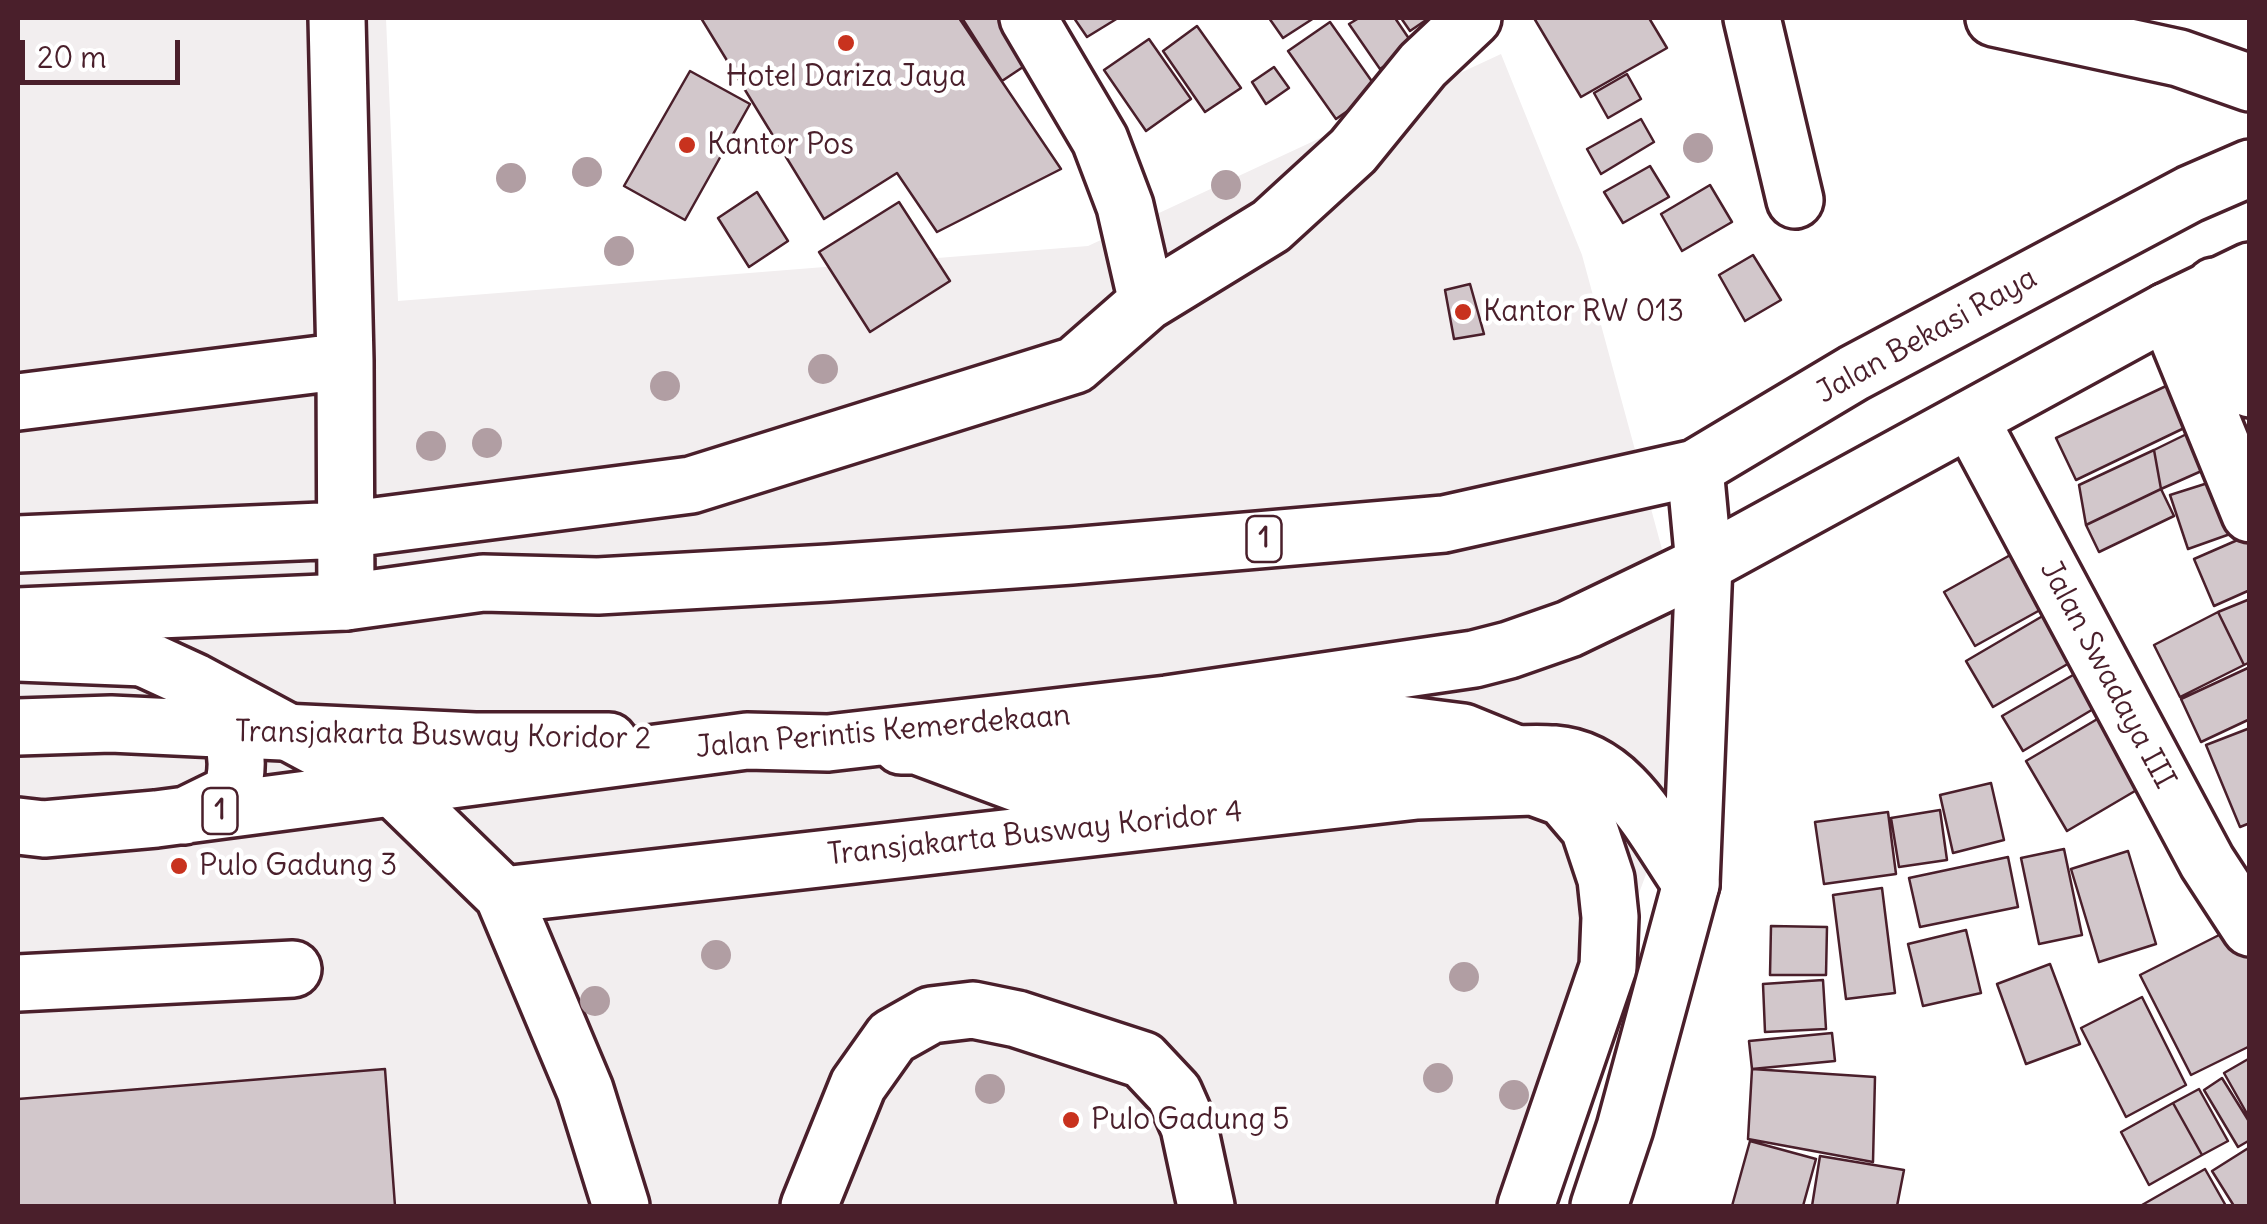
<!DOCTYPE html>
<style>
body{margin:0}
#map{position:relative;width:2267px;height:1224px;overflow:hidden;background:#fff;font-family:Delius,sans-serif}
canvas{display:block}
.frame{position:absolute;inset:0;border:20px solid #4a1f2b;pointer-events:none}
.scale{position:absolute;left:20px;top:40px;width:160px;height:45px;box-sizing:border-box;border:5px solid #4a1f2b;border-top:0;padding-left:12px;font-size:30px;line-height:35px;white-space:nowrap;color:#4a1f2b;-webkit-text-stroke:8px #fff;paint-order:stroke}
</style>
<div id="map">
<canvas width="2267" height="1224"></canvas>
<div class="frame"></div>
<div class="scale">20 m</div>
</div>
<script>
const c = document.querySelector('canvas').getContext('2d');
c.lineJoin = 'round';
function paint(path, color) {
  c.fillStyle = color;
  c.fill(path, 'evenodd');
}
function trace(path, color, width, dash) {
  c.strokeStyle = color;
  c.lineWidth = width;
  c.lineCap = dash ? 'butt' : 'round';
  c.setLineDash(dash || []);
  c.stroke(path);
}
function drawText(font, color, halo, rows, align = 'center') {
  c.font = font + ' Delius,sans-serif';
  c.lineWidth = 9;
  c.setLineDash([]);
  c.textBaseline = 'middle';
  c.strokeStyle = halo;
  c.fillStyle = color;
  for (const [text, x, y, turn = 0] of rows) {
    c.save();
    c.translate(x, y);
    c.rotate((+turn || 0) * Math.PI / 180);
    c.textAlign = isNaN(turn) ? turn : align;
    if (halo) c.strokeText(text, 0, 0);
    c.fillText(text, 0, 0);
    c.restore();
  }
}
paint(new Path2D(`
 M18,18H386L398,301L1088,246L1501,54L1582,255L1706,711L1524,1206H18Z`), '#f2eeef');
const building = new Path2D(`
 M701,18H959L1061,169L937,232L897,173L824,219Z
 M962,18H1021L1044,53L1002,81Z
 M1074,18H1118L1087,37Z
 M1269,18H1314L1283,38Z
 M1359,18H1395L1414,46L1380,69L1349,24Z
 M1401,18H1429L1410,31Z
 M1534,18H1649L1667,48L1581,97Z
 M1330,22L1378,90L1336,119L1288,51Z
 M1197,26L1241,88L1205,112L1163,51Z
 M1149,39L1191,99L1146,131L1104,70Z
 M1274,67L1289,88L1266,104L1252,82Z
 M690,71L750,104L685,220L624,186Z
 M1627,74L1641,99L1608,118L1594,93Z
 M1641,119L1654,142L1601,174L1587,149Z
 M1650,166L1669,197L1623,223L1604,192Z
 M1710,185L1732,222L1682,251L1661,214Z
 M757,192L788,241L749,267L718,218Z
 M899,202L950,281L870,332L819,252Z
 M1753,255L1781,300L1745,321L1719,275Z
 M1470,284L1484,334L1454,339L1445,290Z
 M2183,378L2203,419L2076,480L2056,438Z
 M2207,424L2224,461L2161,489L2154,450Z
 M2154,450L2161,489L2086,525L2079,485Z
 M2230,476L2247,528L2188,549L2170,495Z
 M2161,489L2174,516L2099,552L2086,525Z
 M2249,535L2250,590L2214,606L2194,559Z
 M2030,544L2060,599L1975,646L1944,592Z
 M2250,599V662L2244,665L2218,612Z
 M2058,607L2085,654L1993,707L1966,661Z
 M2218,612L2244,665L2180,697L2154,645Z
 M2250,667V719L2201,742L2181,699Z
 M2080,671L2100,705L2023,751L2002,716Z
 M2111,711L2152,781L2067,831L2026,761Z
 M2250,728V823L2240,827L2206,745Z
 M1991,783L2004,840L1953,853L1940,795Z
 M1940,810L1947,860L1899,867L1891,818Z
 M1888,812L1896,874L1824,884L1815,822Z
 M2064,849L2082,935L2039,944L2021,858Z
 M2128,851L2156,944L2099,962L2071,869Z
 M2008,857L2018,907L1920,927L1909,878Z
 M1882,888L1895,993L1846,999L1833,895Z
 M1771,926L1827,927L1826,975H1770Z
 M2233,928L2250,960V1046L2191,1075L2140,975Z
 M1966,930L1981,993L1923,1006L1908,944Z
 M2050,964L2080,1044L2026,1064L1997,984Z
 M1823,980L1826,1029L1765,1032L1763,984Z
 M2142,997L2186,1085L2126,1117L2081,1028Z
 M1832,1033L1835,1061L1752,1069L1749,1041Z
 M2250,1058V1119L2224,1073Z
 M385,1069L395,1206H18V1099Z
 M1752,1069L1875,1077L1873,1162L1748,1139Z
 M2222,1078L2250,1123V1140L2238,1147L2204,1090Z
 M2199,1089L2228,1141L2202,1155L2173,1103Z
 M2173,1103L2202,1155L2149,1185L2121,1132Z
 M1750,1141L1816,1159L1803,1206H1732Z
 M2250,1147V1206H2234L2212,1171Z
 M1820,1156L1904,1170L1897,1206H1812Z
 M2205,1169L2226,1206H2143L2142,1205Z`);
paint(building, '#d2c7cb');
trace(building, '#4a1f2b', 2.5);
const minor = new Path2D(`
 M337,18L345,361L346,602
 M1028,18L1100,140L1125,206L1147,302
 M1752,18L1795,200
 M1994,18L2179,58L2250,83
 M2214,286L2250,389
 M2167,311L2250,514
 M18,402L345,361
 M1970,419L2207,862L2250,928
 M18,544L344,530L691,485L1075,365L1147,302L1271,226L1353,151L1423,65L1473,18
 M18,653L144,658
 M18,727L111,724L475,741H609
 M980,745L1113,744L1392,723L1463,732L1517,754L1536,766L1589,828L1606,879L1610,917L1608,967L1526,1206
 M394,789L503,895L585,1090L621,1206
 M503,895L1417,791L1533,787L1566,799
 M18,983L293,969
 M809,1206L858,1085L892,1037L931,1015L973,1010L1017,1019L1143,1060L1174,1093L1189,1127L1206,1206`);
const major = new Path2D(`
 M1599,1206L1625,1128L1691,884L1704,564L1695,468`);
const highway = new Path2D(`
 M18,616L346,602L483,583L598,586L828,573L1071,556L1444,524L1695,468L1854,373L2190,194L2250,168
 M58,619L195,682L394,789
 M901,746H917L1019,784L1483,755C1506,755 1530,752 1554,754C1623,759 1655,833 1691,884
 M184,816L231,793C247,746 224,721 197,685
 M18,826L44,829L156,819L747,741L828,743L1167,704L1474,659L1509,650L1569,629L1704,564L2167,311L2250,271`);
trace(minor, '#4a1f2b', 62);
trace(major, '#4a1f2b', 62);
trace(highway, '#4a1f2b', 62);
trace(minor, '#fff', 55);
trace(major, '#fff', 55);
trace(highway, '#fff', 55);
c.fillStyle = '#b19ea3';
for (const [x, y] of [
 [1698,148],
 [587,172],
 [511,178],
 [1226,185],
 [619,251],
 [823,369],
 [665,386],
 [487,443],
 [431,446],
 [716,955],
 [1464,977],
 [595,1001],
 [1438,1078],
 [990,1089],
 [1514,1095]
]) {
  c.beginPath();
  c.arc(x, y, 15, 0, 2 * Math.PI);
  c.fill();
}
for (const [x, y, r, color] of [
 [846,43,10,"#c8321e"],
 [687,145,10,"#c8321e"],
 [1463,312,10,"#c8321e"],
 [179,866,10,"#c8321e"],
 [1071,1120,10,"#c8321e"]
]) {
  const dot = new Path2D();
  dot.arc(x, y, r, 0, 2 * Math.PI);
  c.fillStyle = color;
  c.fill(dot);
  trace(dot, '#fff', 4);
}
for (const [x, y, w] of [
 [1264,539,35],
 [220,811,35]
]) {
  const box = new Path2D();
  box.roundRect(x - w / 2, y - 23, w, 46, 8);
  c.fillStyle = '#fff';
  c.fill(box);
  trace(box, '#4a1f2b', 2.5);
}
drawText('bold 28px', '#4a1f2b', null, [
 ["1",1264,539],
 ["1",220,811]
]);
drawText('30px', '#4a1f2b', '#fff', [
 ["Hotel Dariza Jaya",846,77,"center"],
 ["Kantor Pos",707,145],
 ["Kantor RW 013",1483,312],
 ["Pulo Gadung 3",199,866],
 ["Pulo Gadung 5",1091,1120]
], 'left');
drawText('30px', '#4a1f2b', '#fff', [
 ["Jalan Bekasi Raya",1927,336,-29],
 ["Jalan Swadaya III",2107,675,62],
 ["Jalan Perintis Kemerdekaan",883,732,-5],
 ["Transjakarta Busway Koridor 2",443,736,1],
 ["Transjakarta Busway Koridor 4",1035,834,-6]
]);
</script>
